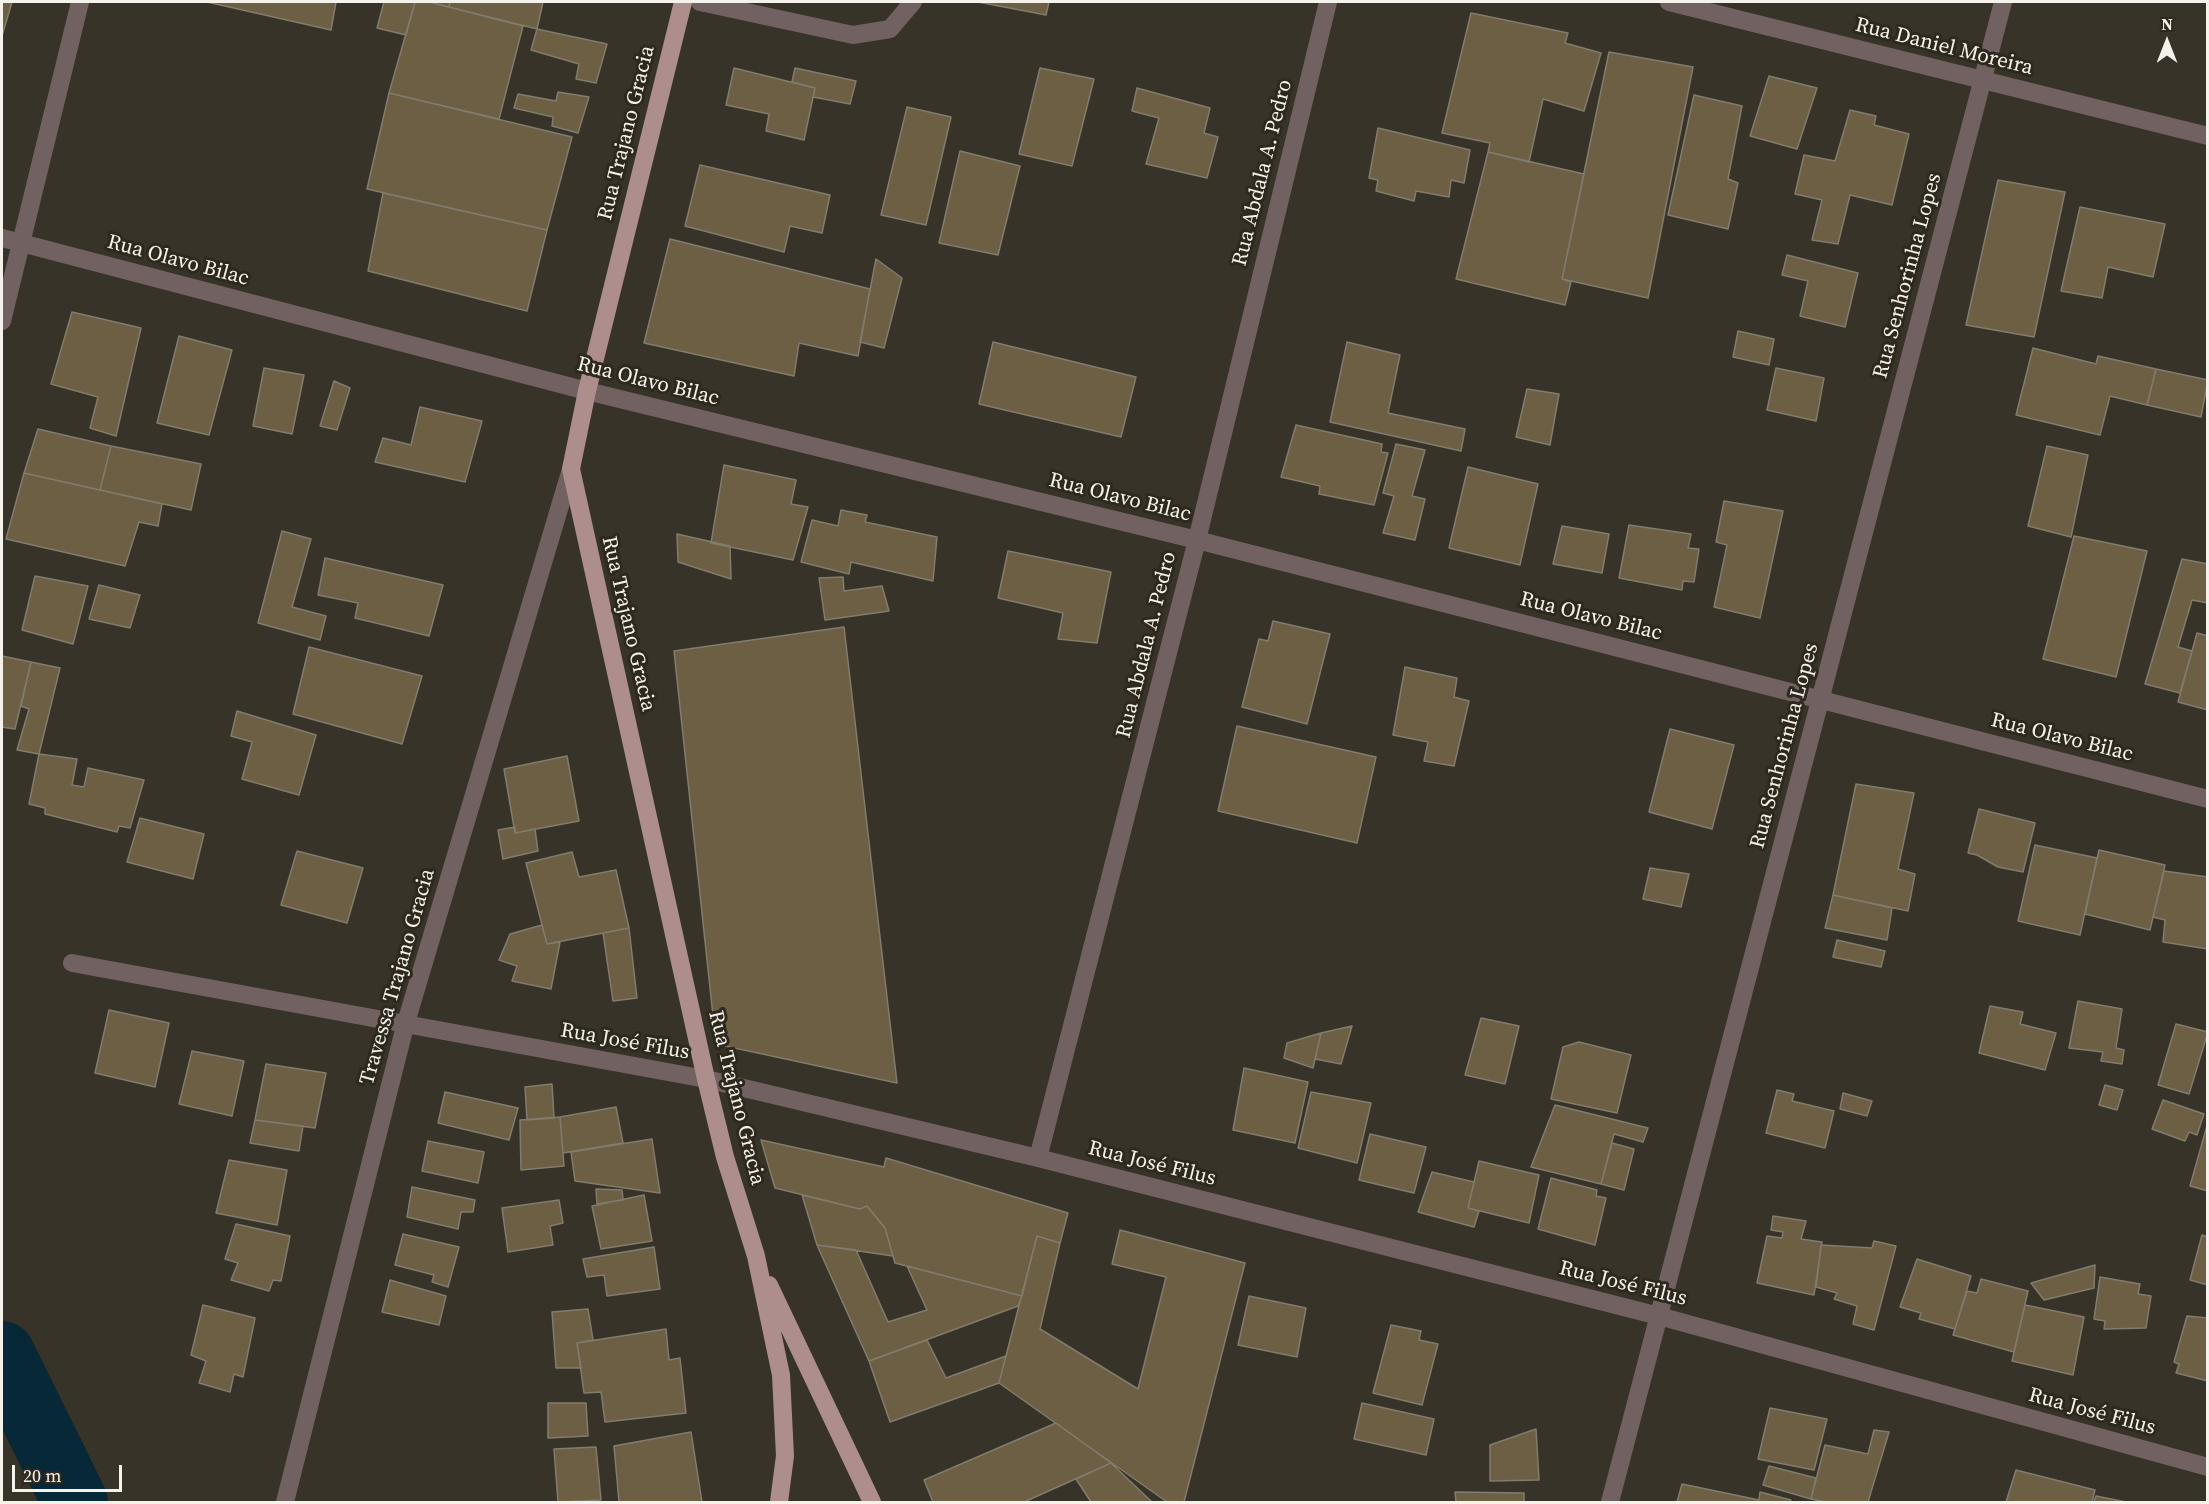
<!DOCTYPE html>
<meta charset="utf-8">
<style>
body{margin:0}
#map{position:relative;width:2209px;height:1504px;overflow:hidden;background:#383328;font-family:"Source Serif 4",serif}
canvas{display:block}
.frame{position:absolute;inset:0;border:3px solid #f5f2eb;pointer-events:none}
.north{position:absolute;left:2137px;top:12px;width:60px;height:60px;-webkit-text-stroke:4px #2e291e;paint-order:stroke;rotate:0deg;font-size:16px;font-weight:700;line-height:24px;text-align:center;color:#f5f2eb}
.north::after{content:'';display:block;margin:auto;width:21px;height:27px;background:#f5f2eb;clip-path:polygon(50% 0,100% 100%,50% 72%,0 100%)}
.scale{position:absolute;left:12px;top:1465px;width:110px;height:27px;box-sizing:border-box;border:3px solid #f5f2eb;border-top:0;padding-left:8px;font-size:18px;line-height:21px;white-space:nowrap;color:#f5f2eb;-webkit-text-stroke:4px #2e291e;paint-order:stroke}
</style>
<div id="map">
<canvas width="2209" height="1504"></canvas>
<div class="frame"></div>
<div class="north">N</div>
<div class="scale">20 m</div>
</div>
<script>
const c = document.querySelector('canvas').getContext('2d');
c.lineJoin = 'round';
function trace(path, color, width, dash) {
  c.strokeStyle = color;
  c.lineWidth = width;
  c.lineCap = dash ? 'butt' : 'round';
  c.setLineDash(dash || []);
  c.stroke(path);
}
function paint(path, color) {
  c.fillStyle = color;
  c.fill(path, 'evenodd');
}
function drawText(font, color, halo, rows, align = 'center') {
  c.font = font + ' "Source Serif 4",serif';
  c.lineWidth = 6;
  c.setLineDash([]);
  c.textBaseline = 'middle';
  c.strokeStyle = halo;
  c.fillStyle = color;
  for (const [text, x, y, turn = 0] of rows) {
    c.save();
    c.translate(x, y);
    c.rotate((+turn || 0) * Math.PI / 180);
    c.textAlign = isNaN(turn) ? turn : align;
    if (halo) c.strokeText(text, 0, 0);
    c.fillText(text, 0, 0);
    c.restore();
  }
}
trace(new Path2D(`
 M2,1354L75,1502`), '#072836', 66);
const building = new Path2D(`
 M2,2H12L2,36Z
 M207,2H336L331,30Z
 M384,2H415L406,35L377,28Z
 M415,2H429L523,26L499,119L389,93Z
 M429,2H450L449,7Z
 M450,2H543L537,29L449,7Z
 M978,2H1049L1046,15Z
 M1471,13L1568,33L1565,43L1601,53L1584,111L1543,99L1529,162L1488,152L1490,143L1442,133Z
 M537,29L607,44L596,83L576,79L579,64L531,50Z
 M1609,52L1693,67L1648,298L1562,279Z
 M734,68L815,88L804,140L766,131L769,114L726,105Z
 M795,68L856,81L850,104L813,97L815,88L792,82Z
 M1040,68L1094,79L1072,166L1019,154Z
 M1769,76L1817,88L1797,149L1750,136Z
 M1137,88L1210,108L1204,133L1218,137L1207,178L1146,164L1159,118L1132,111Z
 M558,92L589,97L578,133L552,126L553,117L514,108L518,94L556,101Z
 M389,93L572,137L547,230L367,189Z
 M1694,95L1742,106L1728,179L1738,183L1728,229L1668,215Z
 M907,107L951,117L926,225L881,215Z
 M1850,110L1876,116L1874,125L1909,134L1892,205L1850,195L1838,244L1812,240L1822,200L1795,194L1804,155L1835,161Z
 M1378,128L1470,150L1464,183L1451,180L1449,197L1416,191L1414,201L1376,191L1378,180L1369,178Z
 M960,151L1020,166L998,255L939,243Z
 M1488,152L1584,174L1562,279L1571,282L1565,305L1456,279Z
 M700,165L830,195L822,233L790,226L784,252L685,226Z
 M1998,180L2065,192L2034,337L1966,325Z
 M383,193L547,230L527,311L368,271Z
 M2080,207L2165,224L2153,277L2108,267L2102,298L2061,291Z
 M670,239L870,289L858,356L799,343L794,376L644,343Z
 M1787,255L1858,273L1845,327L1800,316L1808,281L1782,275Z
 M876,259L902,278L884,348L860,342Z
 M72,312L141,328L116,436L90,428L98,397L51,384Z
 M1738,331L1774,339L1769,365L1733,357Z
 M179,336L232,350L209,435L157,423Z
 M993,342L1136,377L1121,437L979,404Z
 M1347,342L1400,355L1388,413L1465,429L1461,451L1330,422Z
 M2033,348L2096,364L2098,356L2156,369L2147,405L2110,396L2100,435L2016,415Z
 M264,368L304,375L292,434L253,426Z
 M1776,368L1824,378L1816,421L1767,410Z
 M2156,369L2208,380L2201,417L2147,405Z
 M334,381L350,388L337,430L320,426Z
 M1527,389L1559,394L1550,445L1516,437Z
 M420,407L482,421L465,482L375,462L383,438L411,445Z
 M1296,425L1382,444L1381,452L1388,453L1374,505L1319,494L1320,486L1281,477Z
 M38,429L111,446L100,490L24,473Z
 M1396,444L1425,450L1412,496L1425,499L1415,540L1383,533L1394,496L1383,493Z
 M111,446L201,464L191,510L100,490Z
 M2047,446L2088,455L2071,537L2028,526Z
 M724,465L796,480L791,504L808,507L793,560L711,543Z
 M1468,467L1538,484L1520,565L1449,548Z
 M24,473L162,504L158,526L139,522L125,566L6,539Z
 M1724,501L1783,511L1760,618L1714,607L1727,545L1716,542Z
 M841,510L867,515L865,522L937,537L933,581L851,562L849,574L801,562L812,520L838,526Z
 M1629,525L1691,534L1688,548L1699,549L1694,582L1683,581L1682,590L1619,578Z
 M1562,526L1609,534L1602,573L1553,564Z
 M282,531L311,539L292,607L326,616L320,640L258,623Z
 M677,534L730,546L731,579L678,562Z
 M2074,536L2147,551L2116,677L2043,659Z
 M1008,551L1111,572L1097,643L1058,639L1063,613L998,598Z
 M325,558L443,585L429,636L355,618L358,603L318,595Z
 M2182,559L2208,564V603L2192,600L2178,647L2192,651L2180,693L2145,684Z
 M35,576L88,586L73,644L22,630Z
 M843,577L844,591L882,586L889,611L825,620L819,578Z
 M99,585L140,595L130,628L89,619Z
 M1273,621L1330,634L1307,724L1242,707L1259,639L1268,641Z
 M844,627L897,1083L716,1044L674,651Z
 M2197,633L2208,636V710L2178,702Z
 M309,647L422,676L402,744L293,714Z
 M2,656L31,662L15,729L2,727Z
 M31,662L60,668L39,754L17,750L29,709L21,706Z
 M1405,667L1457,678L1454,697L1469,701L1454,766L1424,761L1428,742L1393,735Z
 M237,711L316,735L299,795L242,779L252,742L231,736Z
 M1237,726L1376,757L1357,843L1218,811Z
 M1670,729L1734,745L1712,829L1649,812Z
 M39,754L77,759L72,785L84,787L88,768L144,780L130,828L119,826L117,832L45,814V808L29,804Z
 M567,756L579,821L515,833L504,769Z
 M1856,784L1914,793L1898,869L1915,874L1908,911L1833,895Z
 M1979,809L2035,823L2023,872L1998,867L1977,855L1968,853Z
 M140,818L204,834L193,879L127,862Z
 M515,827V833L535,829L538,851L503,859L498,830Z
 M2035,845L2097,858L2080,935L2018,921Z
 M2099,850L2165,865L2150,930L2085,914Z
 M297,851L363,868L347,923L281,905Z
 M572,852L579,877L616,870L629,928L547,944L526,863Z
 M1650,868L1689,874L1681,907L1643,899Z
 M2164,871L2208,877V949L2163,942L2165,920L2153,917Z
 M1833,895L1892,908L1887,940L1825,928Z
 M542,925L547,944L560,942L551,989L512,981L517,966L499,960L510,934Z
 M629,928L637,998L613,1001L603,933Z
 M1837,940L1885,951L1881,967L1833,957Z
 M2078,1001L2122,1009L2116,1048L2124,1050L2122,1064L2101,1061L2103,1052L2069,1048Z
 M1990,1006L2023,1012L2020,1024L2056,1033L2045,1070L1979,1053Z
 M109,1010L169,1023L155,1087L95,1073Z
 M1481,1018L1519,1026L1505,1084L1465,1075Z
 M2176,1024L2208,1032L2189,1094L2158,1085Z
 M1352,1026L1341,1064L1315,1059L1321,1033Z
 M1321,1033L1313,1068L1284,1058L1287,1043Z
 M1579,1042L1631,1055L1617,1113L1551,1099L1563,1047Z
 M192,1051L244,1061L232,1116L179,1104Z
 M266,1064L326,1073L315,1128L255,1120Z
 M1244,1068L1308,1082L1295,1143L1233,1130Z
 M552,1084L554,1118L527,1120L525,1087Z
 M2105,1085L2123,1090L2117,1110L2099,1105Z
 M1777,1090L1794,1094L1792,1101L1834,1111L1825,1148L1766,1133Z
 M445,1092L518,1108L509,1140L438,1123Z
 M1311,1092L1371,1103L1357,1163L1298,1148Z
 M1843,1093L1872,1101L1867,1116L1840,1109Z
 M2163,1100L2204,1114L2197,1135L2189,1132L2185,1141L2152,1129Z
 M1555,1105L1648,1128L1643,1142L1614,1134L1601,1184L1531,1167Z
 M616,1107L623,1143L563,1153L560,1117Z
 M560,1117L564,1166L521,1170L520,1120Z
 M255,1120L303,1126L299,1151L250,1143Z
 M2208,1122V1191L2190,1186Z
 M1370,1134L1426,1147L1414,1193L1359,1180Z
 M652,1139L660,1193L575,1181L571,1152Z
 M761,1140L884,1167L886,1158L1068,1213L1060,1243L1037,1236L1022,1296L895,1263L885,1228L867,1206L860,1209L775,1188Z
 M428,1141L484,1152L478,1183L422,1171Z
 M1612,1143L1634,1149L1624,1190L1601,1184Z
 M229,1160L287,1170L277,1225L216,1213Z
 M1479,1161L1539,1175L1529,1223L1468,1208Z
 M1432,1172L1474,1182L1468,1208L1479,1211L1474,1227L1418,1212Z
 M1551,1178L1597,1190L1596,1196L1606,1198L1595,1245L1538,1229Z
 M412,1187L475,1200L473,1212H461L458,1229L407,1217Z
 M596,1189L622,1190L623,1200L597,1204Z
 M644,1195L652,1241L601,1249L592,1206Z
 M802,1195L860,1209L867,1206L885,1228L893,1256L817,1245Z
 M559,1200L563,1223L550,1226L553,1245L508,1252L502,1208Z
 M1773,1216L1806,1221L1801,1239L1822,1242L1814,1295L1757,1283L1767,1236L1782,1238L1783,1232L1771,1230Z
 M236,1224L290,1236L281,1281L273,1280L269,1291L231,1280L238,1263L225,1259Z
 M1120,1230L1245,1263L1184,1502H1167L999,1383L1037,1236L1060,1243L1040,1329L1138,1389L1166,1277L1112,1264Z
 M403,1234L459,1247L448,1287L432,1282L434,1275L395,1265Z
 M2202,1235L2208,1237V1285L2190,1280Z
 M1874,1241L1896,1246L1874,1330L1853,1324L1857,1306L1834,1299L1837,1293L1816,1287L1821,1245L1872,1248Z
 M817,1245L856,1250L888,1322L927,1310L907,1266L1022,1296L1018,1306L869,1361Z
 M654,1247L660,1289L607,1296L604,1275L587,1277L583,1259Z
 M1917,1259L1971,1276L1955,1329L1919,1319L1921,1313L1900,1307Z
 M2095,1265L2094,1288L2044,1300L2031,1283Z
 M2100,1277L2140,1284L2138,1294L2151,1296L2146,1328L2104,1329L2105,1321L2094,1319Z
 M1981,1279L2028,1291L2014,1352L1953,1335L1967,1291L1977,1293Z
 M390,1280L446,1296L439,1325L382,1312Z
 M1249,1296L1306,1308L1297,1357L1238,1345Z
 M203,1305L255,1318L243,1377L234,1374L230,1392L199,1383L206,1361L191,1355Z
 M2025,1305L2084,1317L2073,1375L2012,1361Z
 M588,1309L593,1340L577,1343L581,1368H556L552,1312Z
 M2187,1316L2208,1318V1381L2176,1373L2179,1364L2174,1362Z
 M1391,1325L1421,1331L1419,1340L1438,1344L1422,1405L1373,1393Z
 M666,1329L669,1360L680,1358L686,1413L605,1422L601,1392L584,1393L577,1343Z
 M927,1340L946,1378L1006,1356L999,1383L890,1422L869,1361Z
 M548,1403H586L588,1436L548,1438Z
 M1362,1403L1434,1419L1426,1455L1354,1439Z
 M1770,1408L1827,1419L1814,1470L1758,1459Z
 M1056,1423L1111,1463L1024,1502H933L924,1480Z
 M1536,1429L1539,1480L1490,1481V1445Z
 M1874,1430L1889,1432L1868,1502H1826L1811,1499L1825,1445L1868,1454Z
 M691,1432L702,1502H619L614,1446Z
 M596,1447L601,1500L558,1502L554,1449Z
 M1111,1463L1152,1502H1091L1076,1479Z
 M1769,1466L1816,1478L1811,1499L1763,1485Z
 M2016,1470L2095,1490L2092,1502H2006Z
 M1682,1484L1759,1500L1760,1492L1791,1500L1790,1502H1677Z
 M1455,1492L1524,1493V1502H1456Z
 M2096,1496L2126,1502H2094Z`);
paint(building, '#6c5f43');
trace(building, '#827c6f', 1.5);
trace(new Path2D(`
 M700,2L853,35L890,29L913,2
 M1669,2L2208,136
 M2,238L587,391L1197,540L2208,799
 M2,321L80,2
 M72,963L706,1079L1038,1158L1659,1316L2208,1467
 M1038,1158L1197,540L1328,2
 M285,1502L405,1026L571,469
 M1610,1502L2003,2`), '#716161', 18);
trace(new Path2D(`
 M683,2L587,391L571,469L706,1079L725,1157L756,1256L781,1375L785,1456L779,1502
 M769,1285L872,1502`), '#ad8e8d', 18);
drawText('21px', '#f5f2eb', '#2e291e', [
 ["Rua Daniel Moreira",1944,47,14],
 ["Rua Trajano Gracia",627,133,-76],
 ["Rua Abdala A. Pedro",1263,173,-76],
 ["Rua Olavo Bilac",178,261,15],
 ["Rua Senhorinha Lopes",1908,276,-75],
 ["Rua Olavo Bilac",648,382,14],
 ["Rua Olavo Bilac",1120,498,14],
 ["Rua Olavo Bilac",1591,617,14],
 ["Rua Trajano Gracia",628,624,77],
 ["Rua Abdala A. Pedro",1147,645,-76],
 ["Rua Olavo Bilac",2062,738,14],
 ["Rua Senhorinha Lopes",1785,746,-75],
 ["Travessa Trajano Gracia",398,977,-74],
 ["Rua José Filus",625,1042,10],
 ["Rua Trajano Gracia",736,1098,76],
 ["Rua José Filus",1152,1164,14],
 ["Rua José Filus",1623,1284,14],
 ["Rua José Filus",2092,1412,15]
]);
</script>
